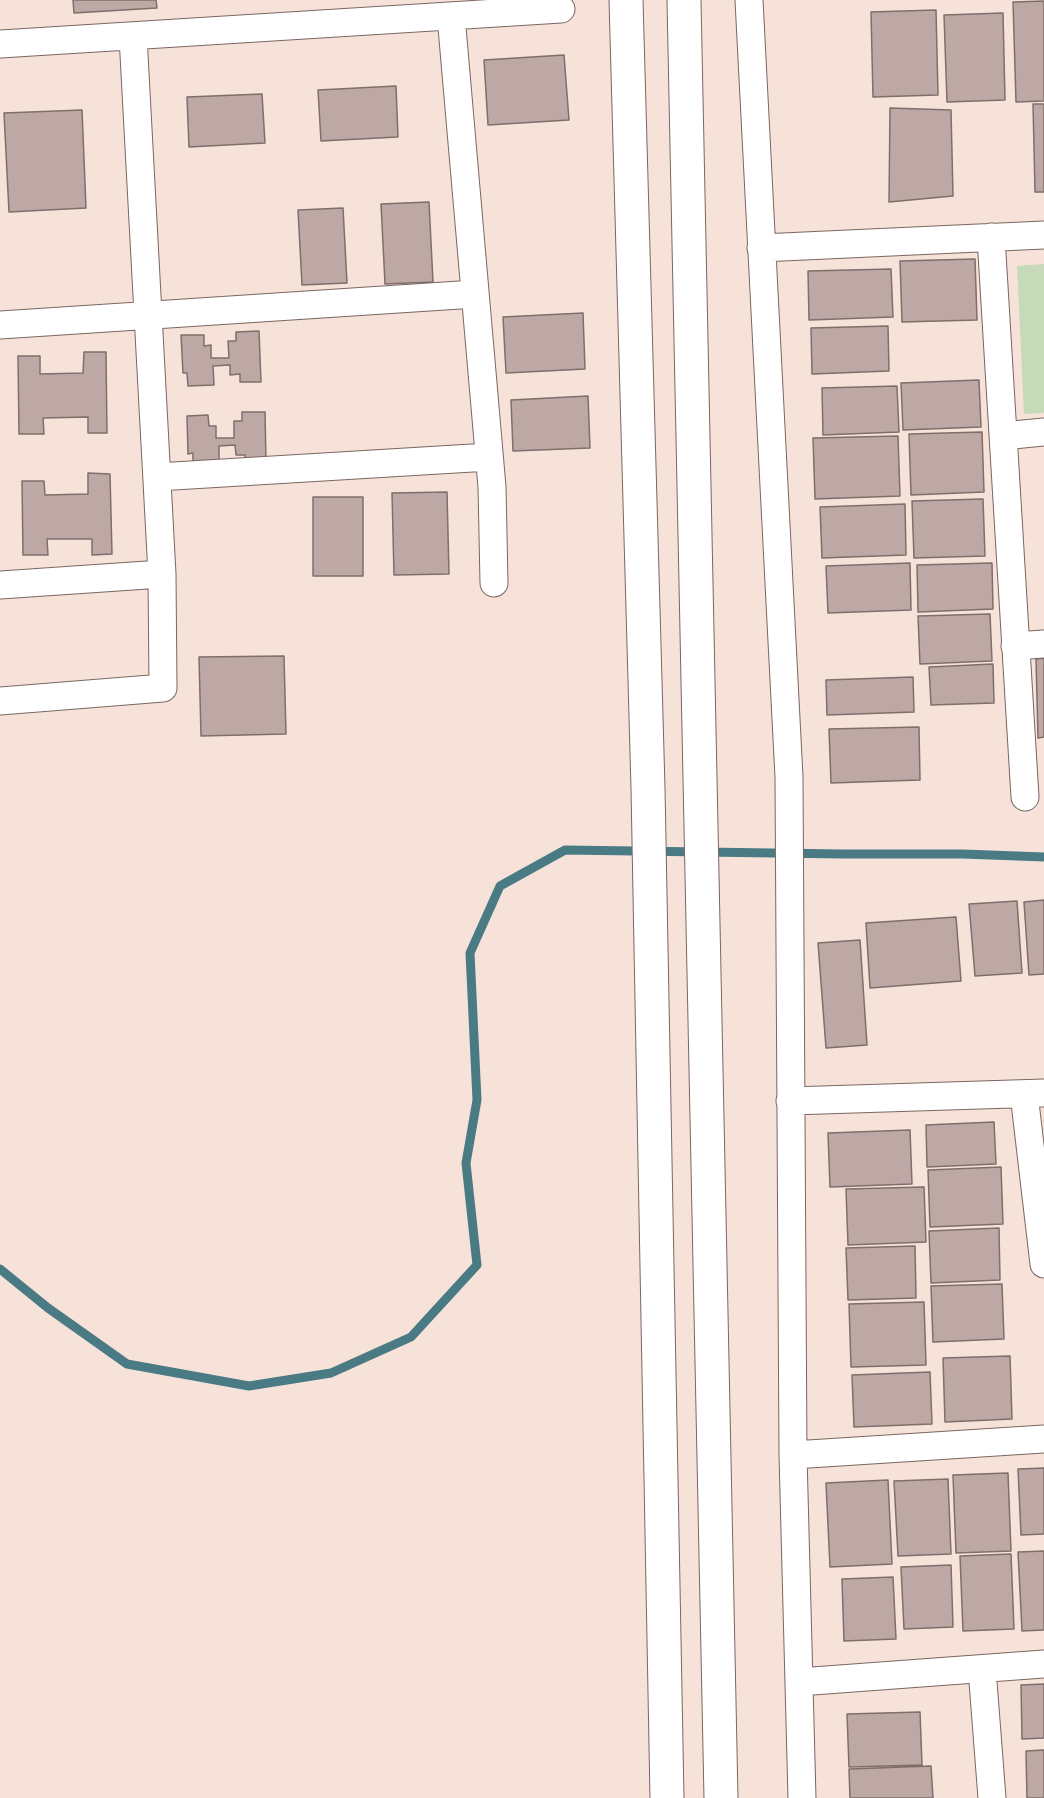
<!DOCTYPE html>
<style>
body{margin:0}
canvas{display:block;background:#f7e2da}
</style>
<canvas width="1044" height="1798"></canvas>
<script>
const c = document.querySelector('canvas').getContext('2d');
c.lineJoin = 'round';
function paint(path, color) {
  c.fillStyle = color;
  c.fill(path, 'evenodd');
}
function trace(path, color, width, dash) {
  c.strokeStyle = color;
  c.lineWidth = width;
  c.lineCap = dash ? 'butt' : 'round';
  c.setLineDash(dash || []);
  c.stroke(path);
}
paint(new Path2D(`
 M1044,264V413L1024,414L1017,266Z`), '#c6d9b8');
trace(new Path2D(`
 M0,1269L48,1308L127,1364L249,1386L331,1373L411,1337L477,1265L466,1163L477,1100L470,953L500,886L565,850L843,854H963L1044,857`), '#4a7b84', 9);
const building = new Path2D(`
 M73,0H156L157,8L74,13Z
 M1044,1V101L1016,102L1013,2Z
 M936,10L938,95L873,97L871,12Z
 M1003,13L1005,100L947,102L944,15Z
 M564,55L569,120L488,125L484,60Z
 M396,86L398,137L321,141L318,90Z
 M262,94L265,143L189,147L187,97Z
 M1033,104H1044V192H1035Z
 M890,108L951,110L953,196L889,202Z
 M82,110L86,208L9,212L4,113Z
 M429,202L433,282L385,284L381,204Z
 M343,208L347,283L302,285L298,210Z
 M975,259L977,320L902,322L900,261Z
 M891,269L893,317L809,320L808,271Z
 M583,313L585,369L506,373L503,317Z
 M888,326L889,371L812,374L811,328Z
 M259,331L261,382H240V374L230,375V365L213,366L214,385L188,386L187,373H183L181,335H204V346L211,345V358H229L228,341H236V332Z
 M84,352H106L107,433H88V417L43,418L44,434H19L18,356H40V374L83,373Z
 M979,380L981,427L903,430L901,383Z
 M897,386L899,432L823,435L822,388Z
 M588,396L590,448L513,451L511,400Z
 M242,412H265L266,462L245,463V455H236L235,445L219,446V465L193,466V453L188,454L187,416L208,415L209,426H216V438H234V421H242Z
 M982,432L984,492L911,495L909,434Z
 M898,436L900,496L815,499L813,438Z
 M88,473L110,474L112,554L92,555V539H47L48,555H23L22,481H44L45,495L88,494Z
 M447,492L449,574L394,575L392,493Z
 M313,497H363V576H313Z
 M983,499L985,556L914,558L912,501Z
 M905,504L906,555L822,558L820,507Z
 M910,563L911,610L828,613L826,566Z
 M992,563L993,609L918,612L917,565Z
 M990,614L992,661L920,664L918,616Z
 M284,656L286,734L201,736L199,657Z
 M1044,658V737L1038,738L1036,659Z
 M993,664L994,703L931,705L929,667Z
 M913,677L914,712L827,715L826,680Z
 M919,727L920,780L831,783L829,729Z
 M1044,900V974L1029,975L1024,902Z
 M1017,901L1022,973L975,976L969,904Z
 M956,917L961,981L870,988L866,923Z
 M860,940L867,1045L826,1048L818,943Z
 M994,1122L996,1164L927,1167L926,1125Z
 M910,1130L912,1184L830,1187L828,1133Z
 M1001,1167L1003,1224L930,1227L928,1170Z
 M924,1187L926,1242L848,1245L846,1189Z
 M999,1228L1000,1280L931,1283L929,1231Z
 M915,1246L916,1298L848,1300L846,1248Z
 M1002,1284L1004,1339L933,1342L931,1286Z
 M924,1302L926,1365L851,1367L849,1304Z
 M1010,1356L1012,1419L945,1422L943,1358Z
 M930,1372L932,1424L854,1427L852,1375Z
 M1044,1468V1534L1021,1535L1018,1469Z
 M1008,1473L1011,1551L956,1553L953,1475Z
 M948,1479L951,1554L898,1556L894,1481Z
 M888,1480L892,1564L830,1567L826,1483Z
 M1044,1551V1630L1022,1631L1018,1552Z
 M1011,1554L1014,1629L963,1631L960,1556Z
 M951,1565L953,1627L904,1629L901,1567Z
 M893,1577L896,1639L844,1641L842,1579Z
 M1044,1684V1738L1022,1739L1021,1685Z
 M920,1712L922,1765L849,1767L847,1714Z
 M1044,1750V1798H1027L1026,1751Z
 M931,1766L933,1798H850L849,1769Z`);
paint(building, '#bea8a5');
trace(building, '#816d6a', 1.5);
const minor = new Path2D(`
 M749,0L789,777L793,1455L802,1798
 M451,16L492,487L494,583
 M0,44L561,9
 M991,237L1025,797
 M761,248L1044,235
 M0,325L475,294
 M1003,436L1044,432
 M157,477L489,457
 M0,585L162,574
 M1015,646L1044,644
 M0,701L163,688L162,574L133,36
 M1024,1094L1044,1264
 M790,1101L1044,1093
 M793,1455L1044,1439
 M982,1669L992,1798
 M799,1682L1044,1664`);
const tertiary = new Path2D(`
 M626,0L648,788L667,1798
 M684,0L721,1798`);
trace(minor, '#7a6760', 29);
trace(tertiary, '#7a6760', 35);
trace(minor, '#fff', 27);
trace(tertiary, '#fff', 33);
</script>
